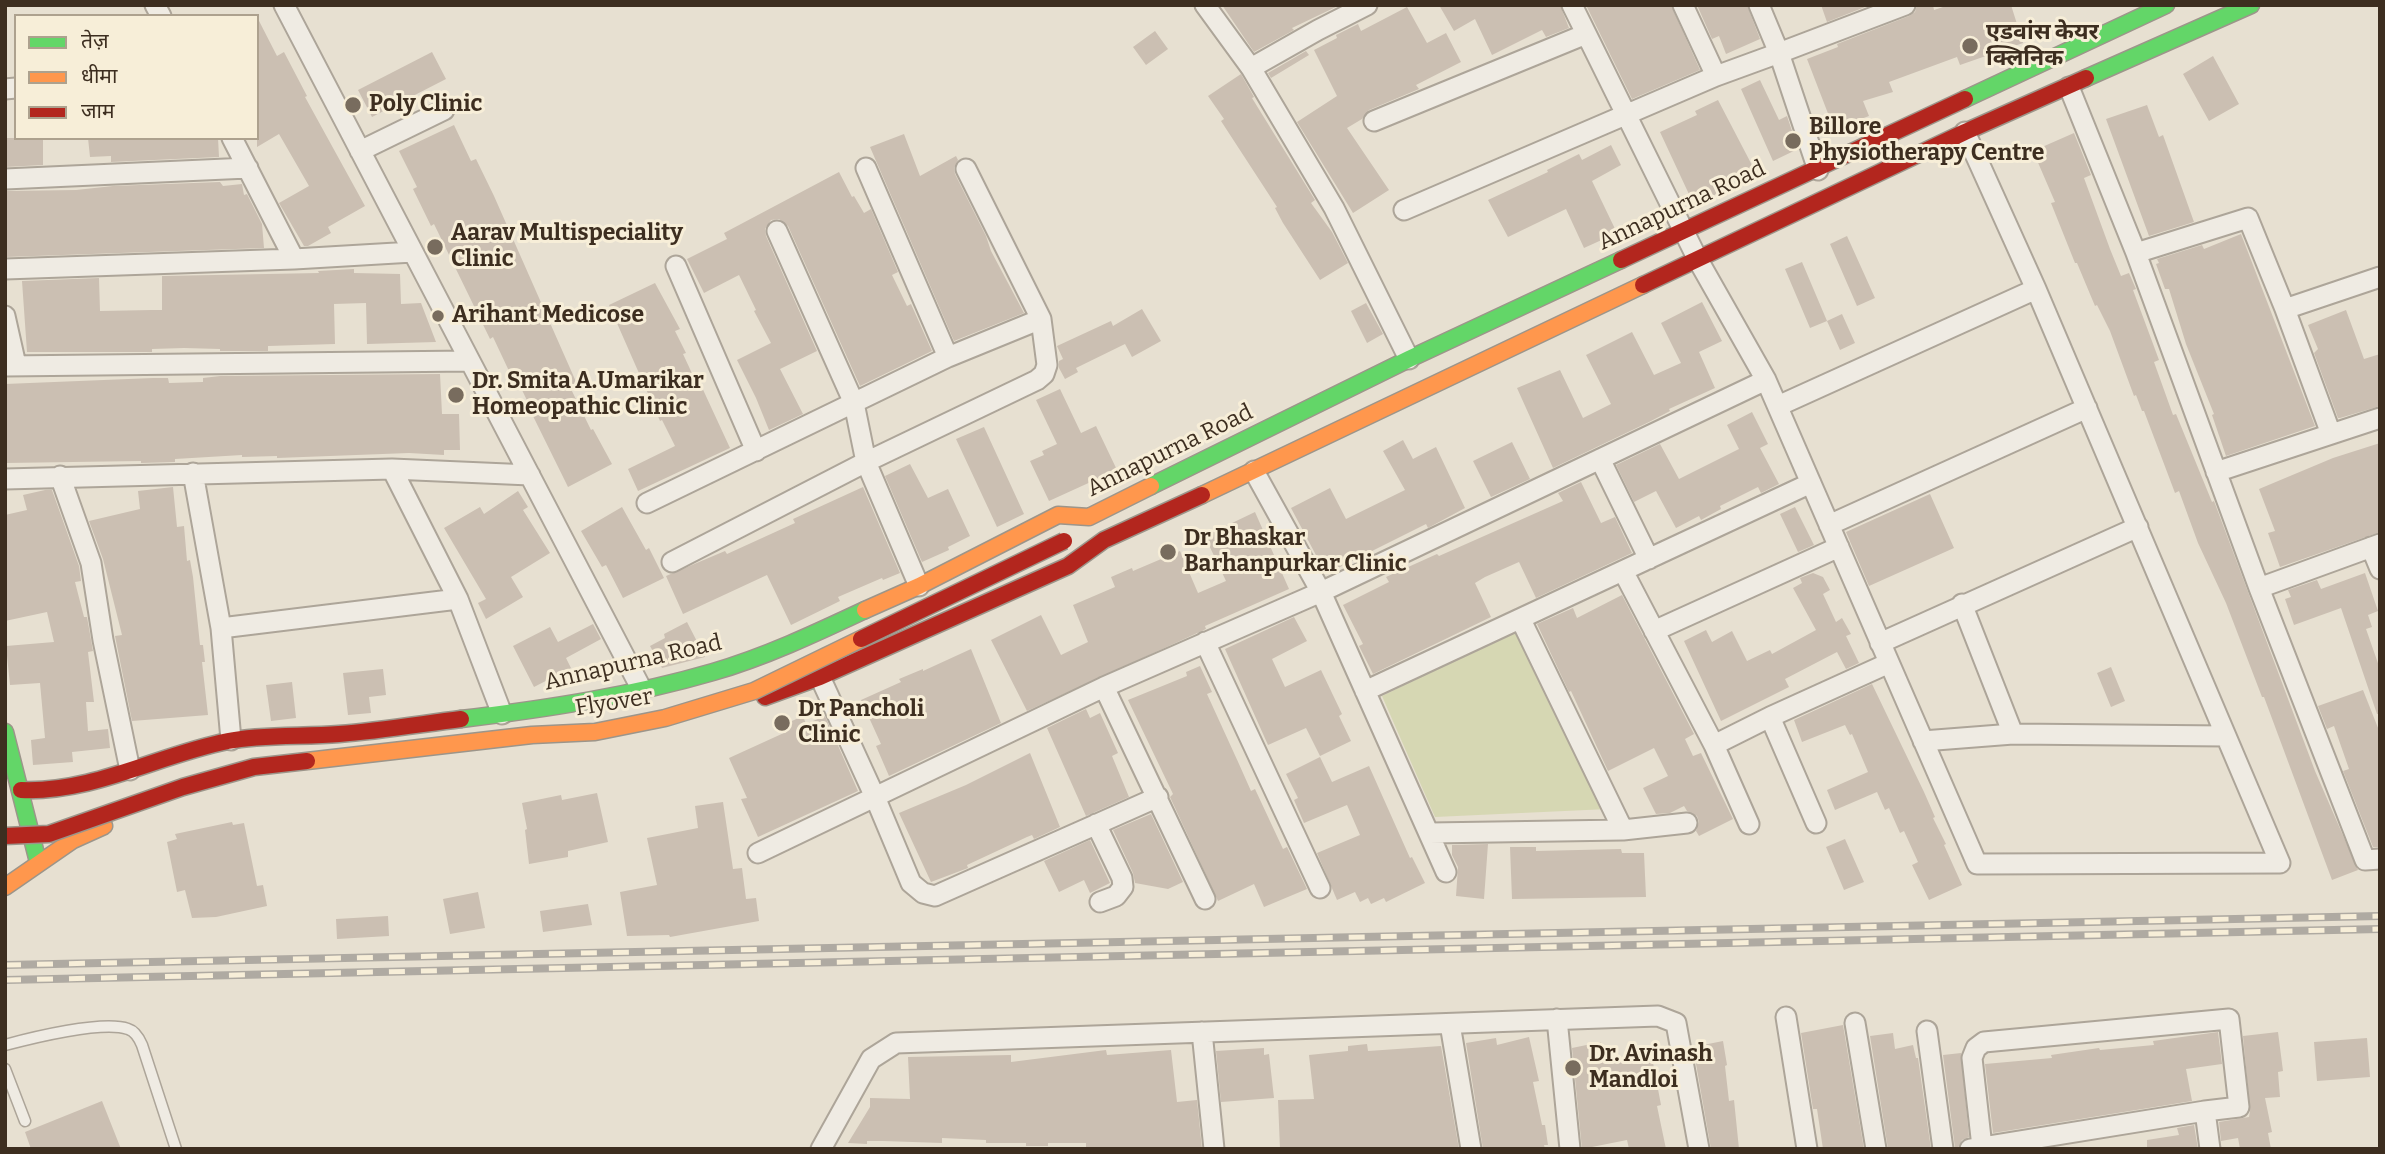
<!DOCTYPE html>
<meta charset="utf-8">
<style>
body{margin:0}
#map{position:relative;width:2385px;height:1154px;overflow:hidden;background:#e7e0d1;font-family:Bitter,"Noto Sans Devanagari",serif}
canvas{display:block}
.frame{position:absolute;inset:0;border:7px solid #3d2e20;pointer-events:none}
.legend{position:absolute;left:14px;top:14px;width:245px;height:126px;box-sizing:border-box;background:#f7eed8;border:2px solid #ada18e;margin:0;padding:9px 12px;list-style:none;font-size:21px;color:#3d2e20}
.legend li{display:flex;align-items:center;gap:14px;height:35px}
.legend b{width:35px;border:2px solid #ada18e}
</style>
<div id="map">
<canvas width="2385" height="1154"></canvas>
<div class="frame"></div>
<ul class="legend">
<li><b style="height:9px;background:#63d668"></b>तेज़</li>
<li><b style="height:9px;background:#ff974d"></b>धीमा</li>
<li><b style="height:9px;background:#b3261e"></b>जाम</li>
</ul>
</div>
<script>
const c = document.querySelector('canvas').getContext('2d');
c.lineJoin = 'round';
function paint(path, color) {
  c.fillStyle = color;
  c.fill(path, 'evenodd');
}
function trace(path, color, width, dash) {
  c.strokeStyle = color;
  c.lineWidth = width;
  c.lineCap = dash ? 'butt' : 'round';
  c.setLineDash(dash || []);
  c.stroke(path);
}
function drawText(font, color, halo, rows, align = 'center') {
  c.font = font + ' Bitter,"Noto Sans Devanagari",serif';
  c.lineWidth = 6;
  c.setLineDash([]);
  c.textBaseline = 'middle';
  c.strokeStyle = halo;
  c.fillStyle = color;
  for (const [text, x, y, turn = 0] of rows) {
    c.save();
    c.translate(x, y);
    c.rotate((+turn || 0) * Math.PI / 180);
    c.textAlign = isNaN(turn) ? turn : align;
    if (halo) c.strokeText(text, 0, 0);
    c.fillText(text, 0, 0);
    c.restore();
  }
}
paint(new Path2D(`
 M1517,630L1608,809L1435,817L1382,696Z`), '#d6d7b3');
paint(new Path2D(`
 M1222,5H1340L1292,28L1294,30L1254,52Z
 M1439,5H1560L1569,28L1546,37L1542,30L1492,55L1475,19L1454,31Z
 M1586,5H1671L1700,70L1632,99Z
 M1697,5H1747L1760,39L1726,54L1719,36L1712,39Z
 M1821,5H1870L1827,22Z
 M1917,5H1933L1934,10L1949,5H2011L2023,43L1960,65L1957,57L1889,82L1893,92L1863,101L1869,116L1834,129L1807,59L1838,47L1837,44L1909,16L1915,12Z
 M1407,7L1427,43L1446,33L1461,62L1416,85L1419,89L1369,110L1362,119L1347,128L1389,190L1353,213L1297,122L1337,96L1314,50L1337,38L1336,35L1358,24L1361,31Z
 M257,17L277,56L284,52L307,96L305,97L365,206L328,227L331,233L308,246H304L279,203L309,186L279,134L257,147Z
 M1155,31L1168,49L1146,65L1133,47Z
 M1306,51L1309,55L1271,78L1268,73Z
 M432,52L446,79L372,117L358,90Z
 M2213,56L2239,104L2209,121L2183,74Z
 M1241,74L1254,97L1252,98L1315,200L1311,203L1332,232L1348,263L1320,280L1283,223L1275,208L1277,207L1221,121L1224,119L1208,96Z
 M1760,80L1779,120L1787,116L1798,149L1773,161L1741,89Z
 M1718,100L1754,169L1728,181L1731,188L1694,205L1660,132L1697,115L1695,111Z
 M2147,105L2159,137L2163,135L2194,222L2149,236L2106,119Z
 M454,125L471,161L476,159L494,196L577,384L570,387L591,430L593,429L612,464L568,487L531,412L532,411L512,369L509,371L493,337L490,339L434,224L431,226L413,189L417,187L399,151Z
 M2074,133L2091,175L2084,178L2110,249L2121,276L2129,273L2136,289L2133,290L2159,360L2154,362L2173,415L2176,414L2212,502L2214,501L2315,771L2358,870L2332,880L2264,697H2262L2226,603L2198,543L2179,491L2175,493L2144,411H2142L2136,395L2134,396L2110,331L2097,305L2095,306L2077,263H2075L2051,203L2055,202L2033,151Z
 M904,134L920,176L956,156L958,160L954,168L955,174L986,236L991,251L1024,313L954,341L870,147Z
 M5,138H43V165L5,167Z
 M88,138H218L219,157L111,162V156L90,157Z
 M1611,145L1621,165L1592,181L1617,233L1584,248L1566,209L1508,237L1488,200L1548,172L1547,170L1579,154L1582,160Z
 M839,172L852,197L854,196L864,213L871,209L898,272L892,275L907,306L911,304L932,351L860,386L788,226L779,219L771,220L765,229L766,236L817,351L780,369L803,414L769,430L756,398L737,360L771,343L754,311L756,310L739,275L704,293L687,259L727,239L724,233Z
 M220,182L223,186L242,184L244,195L247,194L262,224L264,248L5,257V191L76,190L113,186Z
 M2241,234L2315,426L2226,456L2212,415L2214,414L2186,344L2169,289H2165L2156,264L2159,263L2157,259L2202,245L2204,249Z
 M1847,236L1875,298L1857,306L1830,244Z
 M1802,262L1827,321L1810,328L1785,269Z
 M354,269V273L400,274L401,304L421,303L436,342L367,344L366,303L334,304L335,344L268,346V351H220V349L184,348L152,349V352H27L22,281L99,278L100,311L152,310H162V276L319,273L318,271Z
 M655,283L680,329L675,331L686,353L683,354L696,382L699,381L730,448L638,491L628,469L675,446L662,420L660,421L609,305Z
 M1702,302L1722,341L1699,352L1715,388L1669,409L1670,411L1649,422L1553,468L1517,388L1560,370L1583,418L1611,404L1586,355L1632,332L1654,375L1681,363L1661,323Z
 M1366,303L1383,334L1367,343L1351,311Z
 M1142,309L1161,341L1132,357L1125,344L1076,368L1078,372L1065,379L1059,368V361L1063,359L1057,346L1111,321L1113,326Z
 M2346,310L2364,359L2380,354V406L2340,418H2338L2314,353L2318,349L2308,325Z
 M1842,314L1855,343L1840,350L1827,321Z
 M440,374L442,414H459L460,450H444V455L409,453L277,458V456L242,457V455L175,459V462L141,463V461L5,463V384L153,378H168L169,383L203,382V378L220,376Z
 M1060,389L1081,433L1096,426L1117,470L1049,501L1030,461L1044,455L1042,451L1057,444L1036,400Z
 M1752,412L1768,444L1760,448L1779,484L1761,493L1758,487L1720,506L1721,509L1701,520L1699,516L1676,528L1656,491L1634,502L1616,465L1660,444L1679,479L1739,449L1727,425Z
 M984,427L1024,514L997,527L956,439Z
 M1403,440L1413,459L1436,447L1465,508L1428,528L1426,524L1326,574L1291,508L1330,488L1346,519L1405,490L1383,451Z
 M1512,442L1530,479L1491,497L1473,461Z
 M2380,443V532L2280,567L2268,533L2275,531L2259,489L2333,458Z
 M910,464L928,498L948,489L970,536L948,547L949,550L922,562L885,476Z
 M1581,482L1601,523L1615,517L1632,553L1536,598L1519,562L1485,577L1475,583L1491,617L1373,674L1359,646L1363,644L1343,605L1389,582L1386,577L1437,554L1439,556L1563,501L1558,493Z
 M173,487L177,527L184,526L187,561L190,560L193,577L200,645H203L205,662H202L208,715L132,721L115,636L122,635L103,559L89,521L140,509L138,491Z
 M863,487L900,573L883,580L882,578L838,597L840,601L791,625L767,575L683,614L666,576L725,551L727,554L795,523L793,519Z
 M45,490H52L79,566L81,581L75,582L84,617H87L93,651L88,652L94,702H86L88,731L108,729L110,748L72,752L73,762L33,765L31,740L45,738L40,683L10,685L6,646L54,642L47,612L5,621V515L27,510L23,495Z
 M518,491L528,507L523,510L550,553L511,577L523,597L486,619L478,603L486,599L444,528L480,507L484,514Z
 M1930,494L1954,548L1869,586L1846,532Z
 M622,507L646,550L649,548L664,578L623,598L606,565L602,567L581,531Z
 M1795,507L1814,545L1798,552L1780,514Z
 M1255,512L1289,589L1205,626L1206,629L1027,711L991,640L1041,615L1061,655L1088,642L1073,605L1115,587L1111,577L1132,568L1133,571L1180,551L1198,593L1226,581L1207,541V535Z
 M1813,573L1823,577L1830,590L1823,594L1836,622L1842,618L1851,634L1846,636L1859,663L1846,669L1837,652L1785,679L1789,687L1721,721L1684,641L1706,630L1712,642L1732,631L1747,661L1770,650L1772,654L1816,630L1793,588L1802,583L1800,578Z
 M2365,573L2378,611L2368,615L2372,627L2366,629L2380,669V714H2377L2341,608L2294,625L2285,599L2291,597L2288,590L2317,580L2321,589Z
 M1622,595L1694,734L1685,739L1693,756L1701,753L1733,819L1699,836L1696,831L1699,822L1697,816L1687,811L1684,806L1670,813L1656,814L1643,788L1668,776L1654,748L1608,771L1571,691L1569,692L1537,624L1573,608L1577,618Z
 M1294,617L1307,641L1272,659L1285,687L1321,670L1342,714L1339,716L1351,741L1320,756L1306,728L1268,745L1225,649Z
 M687,622L705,657L662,668L650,646L665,638L664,634Z
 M593,624L601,639L566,658L571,668L534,687L513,646L550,627L558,642Z
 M971,649L1001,723L889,776L876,746L881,744L861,700L901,682L899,679L923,669V671Z
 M1200,666L1212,692L1207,694L1239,764L1251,791L1255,789L1283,849L1287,847L1307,889L1264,907L1254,884L1218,901L1170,797L1173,794L1128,700L1187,676L1186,672Z
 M2111,667L2125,701L2111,707L2097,673Z
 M383,669L386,695L369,697L371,713L348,715L343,673Z
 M292,682L296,718L271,721L266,685Z
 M1872,684L1924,792L1935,817L1933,818L1946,844L1944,845L1962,885L1929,900L1912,865L1918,862L1904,831L1900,833L1889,808L1885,810L1877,792L1835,810L1827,790L1868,772L1852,734L1850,735L1845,725L1802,742L1794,720Z
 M2363,690L2380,733V847H2373L2343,771L2349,769L2334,726L2327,729L2318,706Z
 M1086,709L1090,718L1100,713L1118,753L1112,756L1129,797L1086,816L1047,728Z
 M803,716L806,724L825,716L858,791L758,837L741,799L747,798L729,758L786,732L783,725Z
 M1030,753L1060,827L1034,839L1032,835L1027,837L967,865L968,868L931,882L899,813L966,785Z
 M1320,757L1332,782L1369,766L1410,858L1412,857L1425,883L1386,902L1384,898L1371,904L1368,898L1360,902L1355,892L1337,900L1317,853L1360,835L1347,805L1304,823L1294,800L1298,798L1286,774Z
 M597,793L608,842L568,851V857L529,864L525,830L527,829L522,803L561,795L562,800Z
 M723,802L733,869L742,868L746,899L756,898L759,921L670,937L669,935L627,936L620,892L657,885L647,838L698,828L695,806Z
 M1151,814L1183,882L1168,889L1135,883L1133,873L1113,830Z
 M232,822L233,825L244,823L257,886L263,885L267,906L216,917L192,918L185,890L177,892L167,842L177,839L175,834Z
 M1845,839L1864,882L1844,890L1826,847Z
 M1090,840L1110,883L1090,893L1084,880L1059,892L1044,861Z
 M1488,844L1484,899L1456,896L1458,867L1452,855V845Z
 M1510,847H1536V851L1621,849L1622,853H1644L1646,897L1512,899Z
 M478,892L485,928L450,934L443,899Z
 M588,904L592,925L543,932L540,911Z
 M388,916L389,936L337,939L336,919Z
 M1843,1025L1864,1149H1823L1817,1109H1813L1801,1033Z
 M2218,1032L2222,1064L2186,1069L2192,1101L1993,1133L1985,1064L2052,1058L2051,1055L2099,1048L2100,1050L2154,1045L2153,1041Z
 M2278,1032L2283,1071L2278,1072L2280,1097L2265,1098L2272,1132L2268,1133L2271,1149H2240L2238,1138L2221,1141L2219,1122L2249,1117L2250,1111L2243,1036Z
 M1893,1033L1895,1049L1913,1045L1916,1058H1918L1931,1149H1888L1870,1036Z
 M1529,1037L1539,1081L1533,1082L1542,1125H1545L1548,1145H1544L1545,1149H1483L1466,1043L1496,1038L1497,1045Z
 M2367,1038L2370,1077L2317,1081L2314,1042Z
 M1723,1041L1727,1065L1725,1066L1729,1101L1734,1100L1739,1149H1711L1693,1047Z
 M1601,1042L1605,1061L1651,1052L1661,1105L1657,1106L1666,1149H1629L1627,1140L1582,1149L1572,1048Z
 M1367,1044L1368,1051L1441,1046L1459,1149H1280L1278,1100L1314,1099L1309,1055L1348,1051V1046Z
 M1264,1048V1055L1269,1054L1274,1098L1221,1102L1216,1051Z
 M1106,1050L1107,1055L1171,1050L1177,1102L1197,1100L1202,1149H1183V1147H1086V1143H1048V1146H1026V1143H986V1140L942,1138V1143L883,1141H867V1144L848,1143L870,1107V1098L910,1099L908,1057L1011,1055V1062Z
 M1961,1053L1969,1137L1962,1140L1958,1148H1955L1943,1055Z
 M102,1101L121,1149H31L25,1132Z
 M2194,1125L2198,1149H2147V1140L2179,1135L2177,1128Z`), '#cbbfb2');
const lane = new Path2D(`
 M5,1045C31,1038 103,1020 128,1029C135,1031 139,1038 142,1045L176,1149
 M5,1069L25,1121`);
const street = new Path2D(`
 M155,5L161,16
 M284,5L642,690
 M1205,5L1251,68L1334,208L1409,359
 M1572,5L1698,260L1766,380L1977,864L2280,863L2036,289L1965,132
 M1683,5L1716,76
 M1251,68L1318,30L1367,5
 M2069,87L2136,253L2259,588L2365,860L2380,859
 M5,89L16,88
 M1374,121L1586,34
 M232,138L294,259
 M360,151L444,110
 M866,168L948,357
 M1818,170L1779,53L1905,5
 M5,179L248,168
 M1404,210L1716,76L1779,53L1759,5
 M777,231L854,403L866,462L919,586
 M2136,253L2248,218L2285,309L2331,434
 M676,266L756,451
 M5,269L294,259L413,252
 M2285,309L2380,277
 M5,316L16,365
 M5,366L470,361
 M1778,406L2036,289
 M1600,459L1649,559
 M392,469L458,599L502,714
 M1254,471L1321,592L1446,872
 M2216,472L2380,418
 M193,473L221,628L231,740
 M60,476L91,563L103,640L130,770
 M5,479L392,469L530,475
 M647,503L948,357L1041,319
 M1829,525L2087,408
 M2371,547L2380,569
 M672,562L866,462L1037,380L1044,374L1047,365L1041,319L966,169
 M1623,571L1714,745L1749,824
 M2259,588L2380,544
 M1962,604L2013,734
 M1521,620L1623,830
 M221,628L458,599
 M1654,631L1839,547
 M1205,642L1320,888
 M1880,643L2138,527
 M820,677L875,797L911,883L923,893L935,896L1158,797
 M1104,687L1205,899
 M1365,691L1811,483
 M1770,717L1816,823
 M1923,741L2013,734L2226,736
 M1714,745L1770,717L1889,663
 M1096,824L1122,878L1123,887L1116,896L1100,902
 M1430,833L1623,830L1687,823
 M758,853L1104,687L1321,592L1766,380
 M1786,1017L1807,1149
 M1557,1019L1570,1149
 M1855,1023L1876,1149
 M1450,1024L1471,1149
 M1927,1031L1943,1149
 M1202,1032L1214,1149
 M2205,1111L2210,1149
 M821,1149L871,1059L896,1043L1658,1016L1676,1023L1699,1149
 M1970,1149L1982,1147L2205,1111L2239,1107L2229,1019L1984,1042L1976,1048L1972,1058L1982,1147V1149`);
const fast = new Path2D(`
 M2086,78L2251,5
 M1965,99L2166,5
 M1151,486L1409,359L1621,260
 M461,719C545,709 631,696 713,672C765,657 816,633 865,610
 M5,732L37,858`);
const slow = new Path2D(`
 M1202,495L1643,285
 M865,610L919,586L1058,515L1089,517L1151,486
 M5,887L73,840L104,826`);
const jam = new Path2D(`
 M1621,260L1965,99
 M1643,285L1965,132L2086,78
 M765,697L820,677L1068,566L1104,540L1202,495
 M21,790C93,793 158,755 228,741C262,734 304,737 339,734C380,731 421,724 461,719`);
trace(lane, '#ada599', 13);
trace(street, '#ada599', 23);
trace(fast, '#9c958a', 19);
trace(slow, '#9c958a', 19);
trace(jam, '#9c958a', 19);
trace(lane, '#efebe3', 10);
trace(street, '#efebe3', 19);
trace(fast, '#63d668', 16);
trace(slow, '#ff974d', 16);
trace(jam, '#b3261e', 16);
const rail = new Path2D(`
 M5,965L2380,916
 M5,980L2380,929`);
trace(rail, '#afaaa2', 8);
trace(rail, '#f7eed8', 5, [16]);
const slowBridge = new Path2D(`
 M307,761L532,735L595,732L665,718L754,691L861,639`);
const jamBridge = new Path2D(`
 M861,639L1064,541
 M5,836L49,834L183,787L254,767L307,761`);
trace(slowBridge, '#9c958a', 19, []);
trace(jamBridge, '#9c958a', 19, []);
trace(slowBridge, '#ff974d', 16);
trace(jamBridge, '#b3261e', 16);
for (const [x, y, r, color] of [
 [1970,46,9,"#786c5e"],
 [353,105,9,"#786c5e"],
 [1793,141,9,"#786c5e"],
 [435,247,9,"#786c5e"],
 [438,316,7,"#786c5e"],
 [456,395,9,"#786c5e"],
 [1168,552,9,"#786c5e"],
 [782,723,9,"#786c5e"],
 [1573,1068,9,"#786c5e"]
]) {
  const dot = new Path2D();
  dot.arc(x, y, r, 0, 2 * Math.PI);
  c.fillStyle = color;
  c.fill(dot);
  trace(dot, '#f7eed8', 2.5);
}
drawText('bold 23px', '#3d2e20', '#f7eed8', [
 ["एडवांस केयर",1986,33],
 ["क्लिनिक",1986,59],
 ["Poly Clinic",369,105],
 ["Billore",1809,128],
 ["Physiotherapy Centre",1809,154],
 ["Aarav Multispeciality",451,234],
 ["Clinic",451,260],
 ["Arihant Medicose",452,316],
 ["Dr. Smita A.Umarikar",472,382],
 ["Homeopathic Clinic",472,408],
 ["Dr Bhaskar",1184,539],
 ["Barhanpurkar Clinic",1184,565],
 ["Dr Pancholi",798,710],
 ["Clinic",798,736],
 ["Dr. Avinash",1589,1055],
 ["Mandloi",1589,1081]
], 'left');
drawText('23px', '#3d2e20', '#f7eed8', [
 ["Annapurna Road",1682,206,-25],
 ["Annapurna Road",1170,451,-26],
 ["Annapurna Road",633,663,-13],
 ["Flyover",614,703,-9]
]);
</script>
